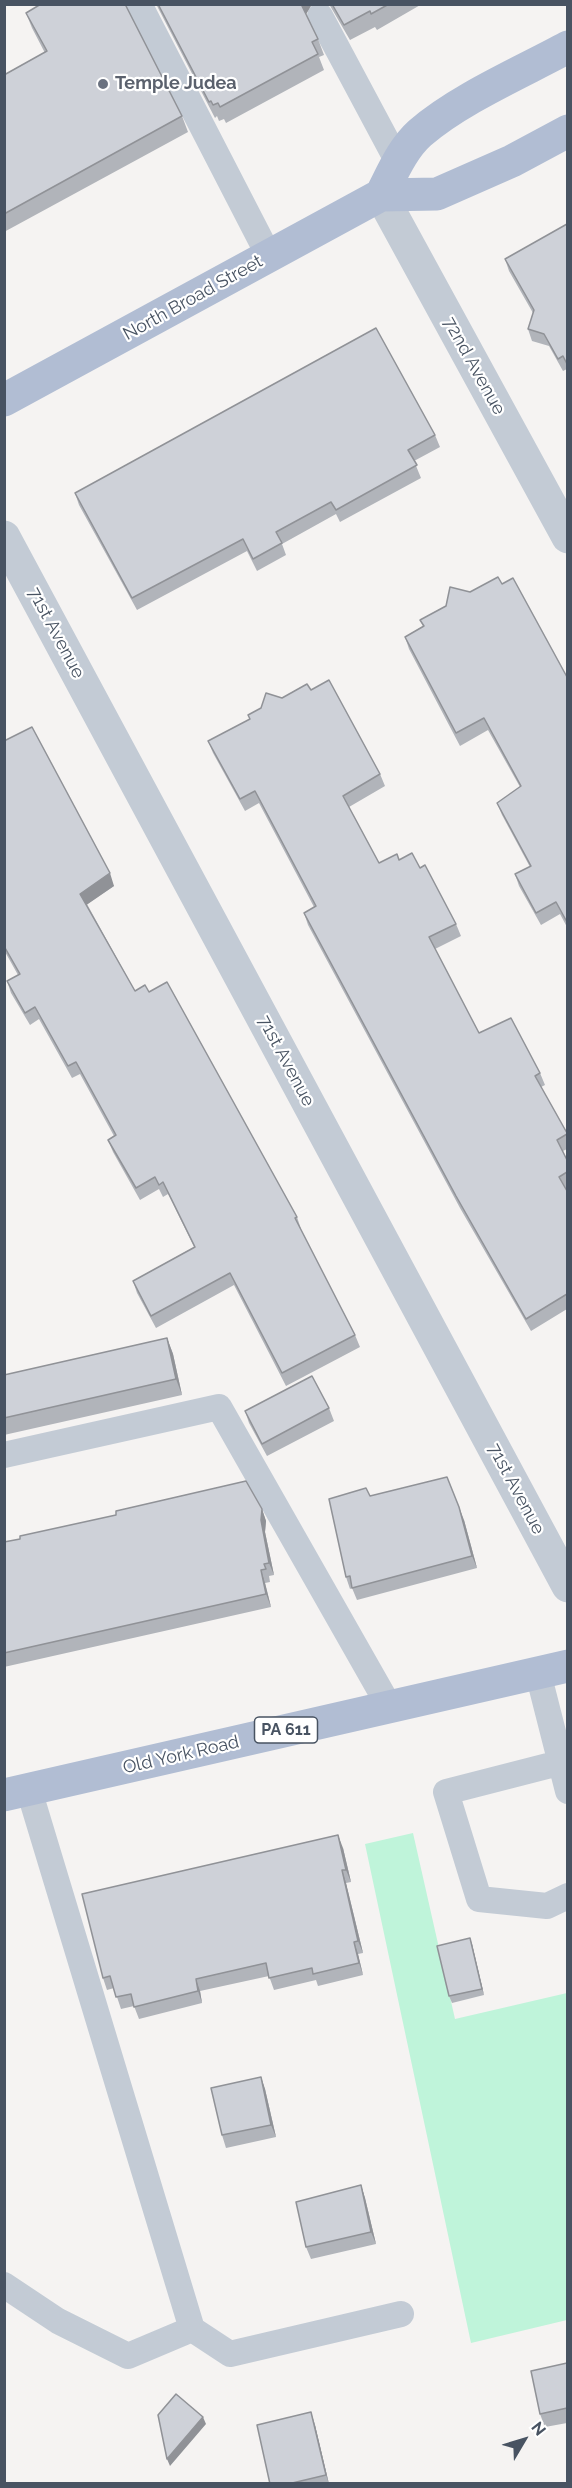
<!DOCTYPE html>
<style>
body{margin:0}
#map{position:relative;width:572px;height:2488px;overflow:hidden;background:#f5f3f2;font-family:Raleway,sans-serif}
canvas{display:block}
.frame{position:absolute;inset:0;border:6px solid #485362;pointer-events:none}
.north{position:absolute;left:494px;top:2410px;width:60px;height:60px;-webkit-text-stroke:4px #fff;paint-order:stroke;rotate:52deg;font-size:16px;font-weight:700;line-height:24px;text-align:center;color:#485362}
.north::after{content:'';display:block;margin:auto;width:21px;height:27px;background:#485362;clip-path:polygon(50% 0,100% 100%,50% 72%,0 100%)}
</style>
<div id="map">
<canvas width="572" height="2488"></canvas>
<div class="frame"></div>
<div class="north">N</div>
</div>
<script>
const c = document.querySelector('canvas').getContext('2d');
c.lineJoin = 'round';
function paint(path, color) {
  c.fillStyle = color;
  c.fill(path, 'evenodd');
}
function trace(path, color, width, dash) {
  c.strokeStyle = color;
  c.lineWidth = width;
  c.lineCap = dash ? 'butt' : 'round';
  c.setLineDash(dash || []);
  c.stroke(path);
}
function drawText(font, color, halo, rows, align = 'center') {
  c.font = font + ' Raleway,sans-serif';
  c.lineWidth = 4.5;
  c.setLineDash([]);
  c.textBaseline = 'middle';
  c.strokeStyle = halo;
  c.fillStyle = color;
  for (const [text, x, y, turn = 0] of rows) {
    c.save();
    c.translate(x, y);
    c.rotate((+turn || 0) * Math.PI / 180);
    c.textAlign = isNaN(turn) ? turn : align;
    if (halo) c.strokeText(text, 0, 0);
    c.fillText(text, 0, 0);
    c.restore();
  }
}
paint(new Path2D(`
 M413,1833L455,2019L567,1993V2320L471,2343L365,1844Z`), '#bff4da');
trace(new Path2D(`
 M139,4L269,256
 M320,16L398,162
 M4,1455L219,1407L389,1706
 M538,1673L568,1791
 M559,1763L446,1792L479,1899L547,1906L568,1896
 M4,2285L58,2321L128,2356L192,2329L29,1790
 M192,2329L230,2354L401,2314`), '#c3cbd5', 26);
trace(new Path2D(`
 M381,195L568,537
 M4,537L568,1586`), '#c3cbd5', 33);
trace(new Path2D(`
 M381,195C392,174 402,149 420,133C459,99 522,72 568,47
 M4,400L381,195L437,194L512,161L568,131
 M4,1795L568,1666`), '#b1bdd3', 33);
paint(new Path2D(`
 M156,4H312L306,14L318,39L324,55L319,57L324,70L226,123L224,119L219,121L217,116L215,118Z
 M329,4H422L377,30L375,27L350,40Z
 M26,13L182,116L188,132L4,232V75L45,53L32,28Z
 M567,224V369L563,371L549,346L532,341L528,329L533,313L509,271L505,259Z
 M435,435L440,447L414,461L421,478L340,522L336,514L282,544L286,555L257,571L247,551L137,610L79,505L75,493Z
 M502,584L567,677V927L560,914L541,925L519,886L515,874L530,867L502,815L497,803L520,787L488,730L460,746L409,649L405,637L423,626L420,620L470,592Z
 M311,690L380,774L385,786L349,807L379,863L399,860L420,868L456,924L461,936L435,949L479,1033L540,1073L545,1085L541,1087L567,1133V1149L563,1151L567,1160V1187L566,1188L567,1191V1309L531,1331L460,1208L308,925L304,913L314,907L259,803L245,811L213,753L208,741L250,719L248,715L282,698Z
 M4,741L114,886L87,904L135,991L297,1217L301,1229H300L355,1335L360,1347L286,1386L234,1285L156,1328L137,1293L133,1281L194,1247L168,1194L163,1197L159,1189L140,1200L113,1152L108,1140L114,1136L80,1074L72,1078L39,1019L30,1025L11,993L7,981L18,975L4,950Z
 M167,1338L173,1354L182,1395L4,1435V1375Z
 M329,1408L334,1421L267,1456L249,1423L245,1411Z
 M370,1496L464,1520L477,1568L357,1600L352,1588L350,1589L346,1577Z
 M262,1509L266,1521L265,1532L274,1575L269,1576L270,1582L265,1583L271,1607L4,1667V1542Z
 M343,1848L351,1882L346,1883L363,1953L358,1954L363,1975L318,1986L316,1980L274,1990L269,1976L200,1991L202,2003L139,2019L134,2006L121,2009L114,1988L107,1990L103,1978Z
 M472,1944L484,1995L452,2003L449,1996Z
 M261,2077L265,2089L276,2137L226,2148L222,2135Z
 M361,2185L365,2198L376,2244L311,2259L306,2247Z
 M567,2363V2423L545,2427L540,2414Z
 M315,2425L329,2484H270Z`), '#b1b4ba');
paint(new Path2D(`
 M301,4H312L305,16Z
 M110,873L114,886L85,906L80,894Z
 M167,1338L173,1354L182,1395L176,1379Z
 M459,1507L464,1520L477,1568L472,1556Z
 M262,1509L266,1521L265,1532L274,1575L269,1563L261,1520Z
 M261,1570L265,1583L271,1607L266,1594Z
 M338,1835L343,1848L351,1882L346,1870Z
 M342,1870L346,1883L363,1953L358,1941Z
 M470,1938L472,1944L484,1995L482,1989Z
 M354,1942L358,1954L363,1975L359,1963Z
 M196,1979L200,1991L202,2003L198,1991Z
 M261,2077L265,2089L276,2137L271,2125Z
 M361,2185L365,2198L376,2244L371,2232Z
 M311,2412L315,2425L329,2484L326,2475Z
 M203,2417L206,2424L170,2466L167,2459Z`), '#909297');
const building = new Path2D(`
 M41,4H125L182,116L4,214V75L47,51L26,13Z
 M158,4H301L318,39L312,42L318,54L220,107L218,103L213,105L211,101L209,102Z
 M332,4H389L371,14L370,11L344,25Z
 M567,224V364L563,356L558,359L544,334L528,329L534,310L505,259Z
 M376,328L435,435L408,450L417,465L336,510L331,502L276,532L282,543L253,559L243,539L132,598L75,493Z
 M498,577L502,584L513,578L567,677V922L556,902L536,913L515,874L531,866L497,803L521,786L484,718L456,733L405,637L424,626L420,620L446,606L450,587L470,592Z
 M329,680L380,774L343,796L379,863L397,854L399,860L412,853L420,868L425,865L456,924L429,937L479,1033L511,1018L540,1073L535,1076L567,1133V1134L557,1140L567,1160V1172L559,1177L567,1191V1294L526,1319L456,1196L304,913L316,906L255,791L240,799L208,741L250,719L248,715L261,708L266,693L282,698L307,684L311,690Z
 M32,727L110,873L80,894L135,991L145,985L149,992L167,982L297,1217L295,1218L355,1335L282,1373L230,1273L151,1316L133,1281L195,1247L163,1182L159,1185L155,1177L136,1188L108,1140L116,1135L76,1062L68,1066L35,1007L25,1013L7,981L20,974L4,946V741Z
 M167,1338L176,1379L4,1418V1375Z
 M312,1376L329,1408L262,1444L245,1411Z
 M447,1477L459,1507L472,1556L352,1588L350,1576L346,1577L329,1499L366,1488L370,1496Z
 M246,1481L262,1509L261,1520L269,1563L264,1564L266,1569L261,1570L266,1594L4,1653V1542L20,1539V1536L116,1515V1511Z
 M338,1835L346,1870H342L358,1941L354,1942L359,1963L313,1974L312,1968L269,1978L266,1963L196,1979L198,1991L134,2007L131,1994L116,1997L110,1976L103,1978L82,1894Z
 M470,1938L482,1989L449,1996L437,1946Z
 M261,2077L271,2125L222,2135L211,2088Z
 M361,2185L371,2232L306,2247L296,2202Z
 M567,2363V2408L540,2414L531,2371Z
 M176,2394L203,2417L167,2459L158,2415Z
 M311,2412L326,2475L288,2484H270L257,2425Z`);
paint(building, '#ced1d8');
trace(building, '#909297', 1.5);
for (const [x, y, r, color] of [
 [103,84,6,"#6b7280"]
]) {
  const dot = new Path2D();
  dot.arc(x, y, r, 0, 2 * Math.PI);
  c.fillStyle = color;
  c.fill(dot);
  trace(dot, '#fff', 2);
}
for (const [x, y, w] of [
 [286,1730,63]
]) {
  const box = new Path2D();
  box.roundRect(x - w / 2, y - 13, w, 26, 4.5);
  c.fillStyle = '#fff';
  c.fill(box);
  trace(box, '#485362', 1.5);
}
drawText('bold 16px', '#485362', null, [
 ["PA 611",286,1730]
]);
drawText('bold 18px', '#5b616d', '#fff', [
 ["Temple Judea",115,84]
], 'left');
drawText('18px', '#485362', '#fff', [
 ["North Broad Street",193,298,-29],
 ["72nd Avenue",474,366,61],
 ["71st Avenue",56,633,62],
 ["71st Avenue",286,1061,62],
 ["71st Avenue",516,1489,62],
 ["Old York Road",181,1755,-13]
]);
</script>
